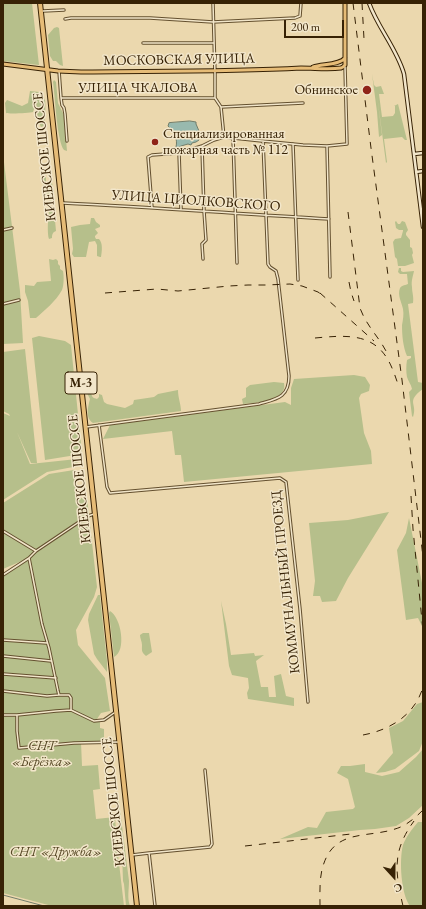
<!DOCTYPE html>
<meta charset="utf-8">
<style>
body{margin:0}
#map{position:relative;width:426px;height:909px;overflow:hidden;background:#ebd8ae;font-family:"EB Garamond",serif}
canvas{display:block}
.frame{position:absolute;inset:0;border:4px solid #372205;pointer-events:none}
.north{position:absolute;left:374px;top:857px;width:40px;height:40px;-webkit-text-stroke:3px #f2e6ca;paint-order:stroke;rotate:159deg;font-size:11px;font-weight:700;line-height:16px;text-align:center;color:#372205}
.north::after{content:'';display:block;margin:auto;width:14px;height:18px;background:#372205;clip-path:polygon(50% 0,100% 100%,50% 72%,0 100%)}
.scale{position:absolute;left:284px;top:20px;width:60px;height:18px;box-sizing:border-box;border:2px solid #372205;border-top:0;padding-left:5px;font-size:12px;line-height:14px;white-space:nowrap;color:#372205;-webkit-text-stroke:3px #f2e6ca;paint-order:stroke}
</style>
<div id="map">
<canvas width="426" height="909"></canvas>
<div class="frame"></div>
<div class="north">С</div>
<div class="scale">200 m</div>
</div>
<script>
const c = document.querySelector('canvas').getContext('2d');
c.lineJoin = 'round';
function paint(path, color) {
  c.fillStyle = color;
  c.fill(path, 'evenodd');
}
function trace(path, color, width, dash) {
  c.strokeStyle = color;
  c.lineWidth = width;
  c.lineCap = dash ? 'butt' : 'round';
  c.setLineDash(dash || []);
  c.stroke(path);
}
function drawText(font, color, halo, rows, align = 'center') {
  c.font = font + ' "EB Garamond",serif';
  c.lineWidth = 3;
  c.setLineDash([]);
  c.textBaseline = 'middle';
  c.strokeStyle = halo;
  c.fillStyle = color;
  for (const [text, x, y, turn = 0] of rows) {
    c.save();
    c.translate(x, y);
    c.rotate((+turn || 0) * Math.PI / 180);
    c.textAlign = isNaN(turn) ? turn : align;
    if (halo) c.strokeText(text, 0, 0);
    c.fillText(text, 0, 0);
    c.restore();
  }
}
paint(new Path2D(`
 M3,3H32L39,65L3,61Z
 M57,27L59,28L63,66L60,65L56,61H53L50,56L48,35L54,28Z
 M372,74L374,85L376,87L381,86L384,94H379L382,117L393,116L395,113V106H394L398,104L407,140H405L402,137L384,139L387,162L386,163L377,95L382,135L379,137L377,112Z
 M54,80L56,82L58,103L64,115L67,151L64,150C57,142 55,95 53,82Z
 M30,91L39,92C41,94 44,97 45,100C46,103 45,123 44,126L41,127C39,123 37,118 37,113C36,109 37,106 36,102L35,103V106L33,112C30,113 10,114 6,113L5,103L7,100L22,106L28,103Z
 M3,154L20,291L23,343L3,344Z
 M43,177H46V182L49,183H52L54,192L53,201H50L48,198L43,195C42,191 43,188 43,185C43,182 42,180 43,177Z
 M54,210L56,231C53,232 52,234 52,238L49,239C47,234 48,218 49,212Z
 M91,218H94L96,222L100,225V227L95,229L98,233L95,236V237L96,239H99C103,243 102,251 101,257H100L97,256V245L95,241L89,242L86,257H74L72,254L73,249L71,227L80,225L90,224Z
 M396,221L398,224H400L402,221L405,222L408,230L406,233V235L410,240V247L412,248L413,253L412,255L414,263L405,266H398L397,259L395,257L393,242L395,239L401,238L403,231V230H399L396,228L395,222Z
 M49,259L53,260L56,259L58,261V264L60,266V269L63,271C64,276 64,285 62,290C56,301 45,310 36,318H30L28,301L25,292V285L34,286L37,282L51,281Z
 M399,268H401V271L403,272L414,271C413,276 411,281 412,287C412,293 414,296 413,303L408,304L418,382L423,383V389C405,402 418,403 413,417L412,416L409,392L412,389C411,384 408,381 407,377C406,372 406,366 407,360L411,358V356H407C403,347 402,335 402,325C403,320 404,314 403,309C402,303 397,295 400,288C402,285 406,285 408,284L407,274H400L398,272Z
 M39,336L65,341L71,345L82,454L45,460L32,338Z
 M25,349L37,463H31L17,432L30,464L77,459L78,466L47,472L3,500V413L10,416L9,414L3,411V352Z
 M354,375L365,377L370,385L369,391L361,394L359,398L364,433L371,451L372,464L184,482L181,455H175L172,431L103,439L110,425L285,402L291,405V388L294,379Z
 M92,381L94,382L92,385L94,391L91,393C92,397 93,398 97,399L99,397V394L102,395L104,402L107,404L125,408L133,404L134,400L154,397L158,394L178,390C178,398 181,404 181,411L93,423C85,418 88,407 90,399L86,391L87,385H90L91,382Z
 M274,382L284,383C288,401 256,403 243,404L242,399L246,397V388L250,385Z
 M74,470L80,498H87L97,587L94,597L76,630L78,645L105,678L110,711L101,713L97,719H85L100,720V728L104,729V741L81,742L82,766L98,765L100,789L93,790L96,819L115,817L117,846L124,906H52L3,893V576L24,560L3,569V503L49,474Z
 M389,512L348,578L336,601L322,602L320,596H313L315,581L309,523L348,520Z
 M409,518L423,588V628L418,618L406,620L397,550L406,533Z
 M98,595H100V597L107,661V672L97,659L94,654L88,620L89,614Z
 M221,601L226,624L231,655L254,653L255,656L264,655L256,661L261,687H268L269,697H276L274,676L281,674L286,696L294,698V706L248,699L247,693L249,688L248,678L232,675L229,666Z
 M110,611C121,617 127,651 114,657L109,613Z
 M143,633H149L152,652L146,656C141,652 142,650 142,645C142,642 140,638 140,635Z
 M423,702V741L419,751L395,769L385,772L376,773L393,753L389,728L403,721L417,704Z
 M423,749V805L409,818L396,826L375,829L360,830L280,839L308,827L317,828L326,812L353,809L355,807L348,779L337,773L341,766H350L365,764V772L382,776L399,772L416,757Z
 M116,797L119,802L129,881C129,890 127,898 130,906H126L124,884L123,881L122,852L118,823V820L116,798Z
 M418,822H423V906H410C401,894 399,860 403,845C406,837 412,829 418,822Z`), '#b6bf8b');
const water = new Path2D(`
 M190,121L196,122V124L199,131V140L196,142L192,143L191,145L188,144L181,146L176,149L175,148L176,147C178,139 174,132 168,126L169,123Z`);
paint(water, '#98b9ae');
trace(water, '#717d6a', 1);
trace(new Path2D(`
 M3,895L44,906`), '#717d6a', 1);
const street = new Path2D(`
 M213,3L215,74V98L221,107L224,137
 M43,11L64,10
 M65,19L71,18H150L213,22L295,18L300,16L301,3
 M143,43H214
 M59,71L61,98L62,105L64,108L65,114L67,141
 M61,98H215
 M221,107L303,103
 M233,138L237,263
 M293,144L298,280
 M327,146L330,277
 M202,147L204,211L206,240L202,244L203,259
 M179,153L181,209
 M63,203C152,207 240,214 329,219
 M152,208L148,157L152,155L179,153L202,146L214,140L224,137L262,141L303,145L327,146L347,144L345,67
 M3,230L12,228
 M3,304L19,300
 M99,425L107,487L110,493L280,478L286,482L300,609L308,702
 M86,427L259,404C276,399 289,398 289,376L278,279L276,271L270,267L268,264L263,141
 M3,531L36,551
 M29,558L42,624L49,648L58,691L59,695H69L71,698V710
 M3,575L29,558L36,551L88,516L94,514
 M3,640L47,643
 M3,656L51,661
 M3,674L56,678
 M3,691L47,696L59,695
 M3,715H17V731L19,748L74,743L119,742
 M17,715L56,711L71,710L94,721L104,720L114,713
 M149,853L210,847L212,844L205,770
 M132,855L149,853L153,888L155,906`);
const secondary = new Path2D(`
 M369,3C378,28 397,49 404,74L423,227
 M414,154L423,153
 M416,172L423,171`);
const primary = new Path2D(`
 M3,64L58,71L81,72C154,71 228,72 301,68C315,68 328,70 341,68L343,67L345,65
 M345,65V3
 M313,67C322,64 340,65 345,58`);
const highway = new Path2D(`
 M40,3L137,906`);
trace(street, '#64502f', 3.5);
trace(secondary, '#372205', 4.5);
trace(primary, '#372205', 5);
trace(highway, '#372205', 6);
trace(street, '#f2e6ca', 1.5);
trace(secondary, '#f2e6ca', 2.5);
trace(primary, '#e6bc77', 3);
trace(highway, '#e6bc77', 4);
trace(new Path2D(`
 M353,3L371,148L402,380L423,557
 M362,3L364,39
 M348,212L360,308C366,325 378,336 386,351
 M349,282L351,292L354,301
 M105,293L157,289L178,291L229,286L248,285H266L290,284L302,286L318,292L325,297
 M320,293L374,341
 M315,338C348,335 377,332 392,368C395,375 397,381 399,388
 M411,496L413,529L423,631
 M363,735C390,730 415,715 423,687
 M245,846L351,834
 M320,906C320,892 319,876 324,863C336,829 368,838 395,829C406,826 415,818 423,810
 M403,906C395,872 392,851 414,821`), '#372205', 1, [7, 7]);
for (const [x, y, r, color] of [
 [367,90,5,"#8f2418"],
 [155,142,4,"#8f2418"]
]) {
  const dot = new Path2D();
  dot.arc(x, y, r, 0, 2 * Math.PI);
  c.fillStyle = color;
  c.fill(dot);
  trace(dot, '#f2e6ca', 1.5);
}
for (const [x, y, w] of [
 [81,383,32]
]) {
  const box = new Path2D();
  box.roundRect(x - w / 2, y - 11, w, 22, 3);
  c.fillStyle = '#f2e6ca';
  c.fill(box);
  trace(box, '#372205', 1);
}
drawText('bold 13px', '#372205', null, [
 ["М-3",81,383]
]);
drawText('14px', '#372205', '#f2e6ca', [
 ["МОСКОВСКАЯ УЛИЦА",179,60,-1],
 ["УЛИЦА ЧКАЛОВА",138,88],
 ["КИЕВСКОЕ ШОССЕ",45,157,-96],
 ["УЛИЦА ЦИОЛКОВСКОГО",196,201,4],
 ["КИЕВСКОЕ ШОССЕ",80,479,-96],
 ["КОММУНАЛЬНЫЙ ПРОЕЗД",286,582,-96],
 ["КИЕВСКОЕ ШОССЕ",114,802,-96]
]);
drawText('14px', '#372205', '#f2e6ca', [
 ["Обнинское",358,90],
 ["Специализированная",163,134,"left"],
 ["пожарная часть № 112",163,150,"left"]
], 'right');
drawText('italic 14px', '#574926', '#f2e6ca', [
 ["СНТ",42,746],
 ["«Берёзка»",42,762],
 ["СНТ «Дружба»",56,852]
]);
</script>
